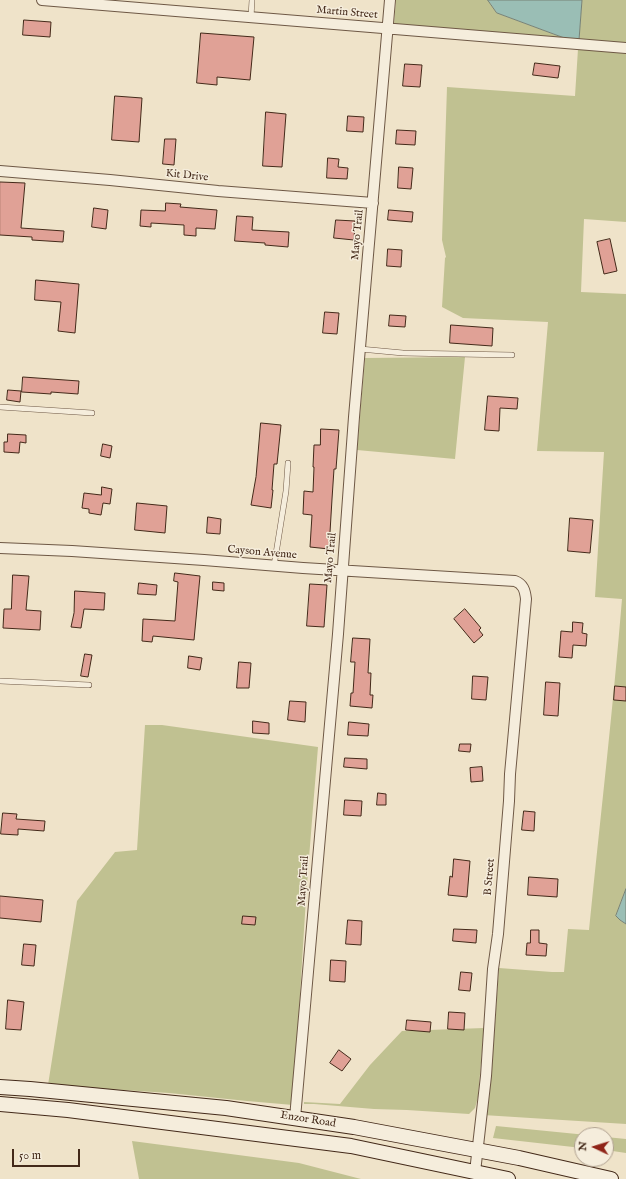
<!DOCTYPE html>
<style>
body{margin:0}
#map{position:relative;width:626px;height:1179px;overflow:hidden;background:#efe3c9;font-family:"IM FELL English",serif}
canvas{display:block}
.north{position:absolute;left:574px;top:1127px;width:40px;height:40px;box-sizing:border-box;background:#f5eddc;border:1px solid #ae9f8e;border-radius:50%;rotate:274deg;font-size:11px;font-weight:700;line-height:16px;text-align:center;color:#432919}
.north::after{content:'';display:block;margin:auto;width:14px;height:18px;background:#8f2418;clip-path:polygon(50% 0,100% 100%,50% 72%,0 100%)}
.scale{position:absolute;left:12px;top:1149px;width:68px;height:18px;box-sizing:border-box;border:2px solid #432919;border-top:0;padding-left:5px;font-size:12px;line-height:14px;white-space:nowrap;color:#432919;-webkit-text-stroke:3px #f5eddc;paint-order:stroke}
</style>
<div id="map">
<canvas width="626" height="1179"></canvas>
<div class="north">N</div>
<div class="scale">50 m</div>
</div>
<script>
const c = document.querySelector('canvas').getContext('2d');
c.lineJoin = 'round';
function paint(path, color) {
  c.fillStyle = color;
  c.fill(path, 'evenodd');
}
function trace(path, color, width, dash) {
  c.strokeStyle = color;
  c.lineWidth = width;
  c.lineCap = dash ? 'butt' : 'round';
  c.setLineDash(dash || []);
  c.stroke(path);
}
function drawText(font, color, halo, rows, align = 'center') {
  c.font = font + ' "IM FELL English",serif';
  c.lineWidth = 3;
  c.setLineDash([]);
  c.textBaseline = 'middle';
  c.strokeStyle = halo;
  c.fillStyle = color;
  for (const [text, x, y, turn = 0] of rows) {
    c.save();
    c.translate(x, y);
    c.rotate((+turn || 0) * Math.PI / 180);
    c.textAlign = isNaN(turn) ? turn : align;
    if (halo) c.strokeText(text, 0, 0);
    c.fillText(text, 0, 0);
    c.restore();
  }
}
paint(new Path2D(`
 M396,0H488L497,13L567,39L394,24Z
 M582,0H626V44L579,40Z
 M578,49L626,53V222L584,219L581,292L626,294V889L616,916L620,920L626,924V1124L483,1115L489,1099L491,1077L499,968L552,972H564L568,929L589,930C600,820 613,710 622,599L595,597L604,452L537,451L548,322L463,318L442,307L445,258L446,257L442,240L447,87L575,96Z
 M465,357L455,459L357,450L365,358Z
 M145,725H162L318,747C312,819 306,891 302,962C299,1010 297,1057 293,1105L247,1101L169,1093L48,1085L77,901L115,852L137,850Z
 M484,1028L478,1097L475,1108L469,1114L407,1110L374,1109L314,1104H304V1102L340,1104L370,1065L402,1031Z
 M496,1126L587,1135H582V1148L493,1138Z
 M606,1137L626,1139V1153L606,1150Z
 M132,1141L299,1163L361,1179H139Z`), '#c0c191');
const water = new Path2D(`
 M488,0H582L579,40L567,39L497,13Z
 M626,889V924L620,920L616,916Z`);
paint(water, '#9abeb5');
trace(water, '#778277', 1);
const building = new Path2D(`
 M24,20L51,22L50,37L23,35Z
 M201,33L254,37L250,80L217,77V85L197,83Z
 M535,63L560,66L558,78L533,75Z
 M405,64L422,65L420,87L403,86Z
 M115,96L142,98L139,142L112,140Z
 M266,112L286,114L282,167L263,166Z
 M348,116L364,117L363,132L347,131Z
 M397,130L416,131L415,145L396,144Z
 M165,139H176L174,165L163,164Z
 M328,158L339,159L338,167L348,168L347,179L327,178Z
 M399,167L413,168L411,189L398,188Z
 M0,182L25,183L21,228L64,231L63,242L32,240V237L0,235Z
 M166,203L181,204L180,207L217,210L215,229L196,228V236L184,235V225L151,223V227L140,226L141,210L165,211Z
 M94,208L108,210L106,229L92,227Z
 M389,210L413,212L412,222L388,220Z
 M237,216L253,217L252,230L289,232L288,247L265,245V243L235,241Z
 M336,220L355,221L354,240L334,238Z
 M610,239L617,271L604,274L597,242Z
 M388,249L402,250L401,267L387,266Z
 M36,280L79,284L75,333L58,331L61,302L35,300Z
 M325,312L339,313L337,334L323,333Z
 M390,315L406,316L405,327L389,326Z
 M451,325L493,328L492,346L450,343Z
 M23,377L79,381L78,394L51,392V394L22,392Z
 M8,390L21,391L20,402L7,400Z
 M488,396L518,398L517,409L500,408L499,431L485,430Z
 M261,423L281,425L277,464H274L272,490H273L271,508L251,505L256,477Z
 M321,429L339,430L336,469H334L332,499L329,549L310,547L312,515L303,514L304,491L313,492L314,467H313L314,445H320Z
 M8,434L26,435V443L20,442L19,453L4,452V442H7Z
 M103,444L112,446L110,458L101,456Z
 M102,487L112,489L110,504L103,503L101,515L89,513V509L82,508L84,493L101,495Z
 M137,503L167,506L165,533L135,530Z
 M208,517L221,519L220,534L207,533Z
 M570,518L593,520L590,553L568,551Z
 M175,573L200,576L194,640L153,636L152,642L142,641L143,619L175,621L178,582L174,581Z
 M13,575L29,576L26,610L41,611L40,630L3,628L4,609H11Z
 M213,582L224,583V591L213,590Z
 M139,583L157,585L156,595L138,594Z
 M310,584L327,585L324,627L307,626Z
 M75,591L105,593L104,610L84,609L81,628L71,627L74,613Z
 M465,609L481,628L479,630L483,635L474,643L454,619Z
 M573,622L583,623L582,633L587,634L586,646L573,645L572,658L559,657L561,631L572,632Z
 M353,638L370,639L368,673H371L370,695H373L372,708L350,706L351,693H353L355,662H351Z
 M85,654L92,655L88,677L81,676Z
 M189,656L202,658L200,670L188,668Z
 M239,662L251,663L249,688H237Z
 M473,676L488,677L486,700L472,699Z
 M546,682L560,683L558,716L544,715Z
 M615,686L626,687V701L614,700Z
 M290,701L306,702L305,722L288,720Z
 M253,721L269,723V734L253,733Z
 M349,722L369,724L368,736L348,735Z
 M460,744H471L470,752L459,751Z
 M345,758L367,759V769L344,767Z
 M482,767L483,781L471,782L470,768Z
 M378,793L386,794V805H377Z
 M345,800L362,801L361,816L344,815Z
 M524,811L535,812L534,831L522,830Z
 M3,813L17,814L16,819L45,821L44,831L18,829V835L1,834Z
 M454,859L470,861L467,897L448,895L450,876L452,877Z
 M529,877L558,879L557,897L528,895Z
 M0,896L43,900L41,922L0,918Z
 M243,916L256,917L255,925L242,924Z
 M348,920L362,921L361,945L346,944Z
 M454,929L477,930L476,943L453,941Z
 M531,930H539V943L547,944L546,956L526,955L527,943H530Z
 M24,944L36,945L34,966L22,965Z
 M331,960L346,961L345,982L330,981Z
 M461,972L472,973L470,991L459,990Z
 M8,1000L24,1002L21,1030L6,1029Z
 M449,1012L465,1013L464,1030L448,1029Z
 M407,1020L431,1022L430,1032L406,1030Z
 M339,1050L351,1059L342,1071L330,1063Z`);
paint(building, '#e0a196');
trace(building, '#432919', 1);
const lane = new Path2D(`
 M251,17L252,0
 M360,349L403,353L512,355
 M0,407L92,413
 M274,566L286,491L288,463
 M0,681L89,685`);
const street = new Path2D(`
 M42,0L626,48
 M0,171L110,180L218,191L373,203
 M0,548L72,551L204,560L303,568L515,581C523,584 525,590 526,599L510,774L509,801L498,934L493,969L486,1076L475,1172
 M295,1118L338,634L354,417L390,0`);
const secondary = new Path2D(`
 M0,1087L30,1089L226,1108L354,1127L519,1158L611,1179
 M0,1104L68,1110L351,1146L508,1179`);
trace(lane, '#6e5845', 6);
trace(street, '#6e5845', 12);
trace(secondary, '#432919', 16);
trace(lane, '#f5eddc', 5);
trace(street, '#f5eddc', 10);
trace(secondary, '#f5eddc', 14);
drawText('11px', '#432919', '#f5eddc', [
 ["Martin Street",347,13,5],
 ["Kit Drive",187,176,6],
 ["Mayo Trail",358,235,-85],
 ["Cayson Avenue",262,553,5],
 ["Mayo Trail",331,558,-85],
 ["B Street",490,877,-85],
 ["Mayo Trail",304,881,-86],
 ["Enzor Road",308,1120,9]
]);
</script>
